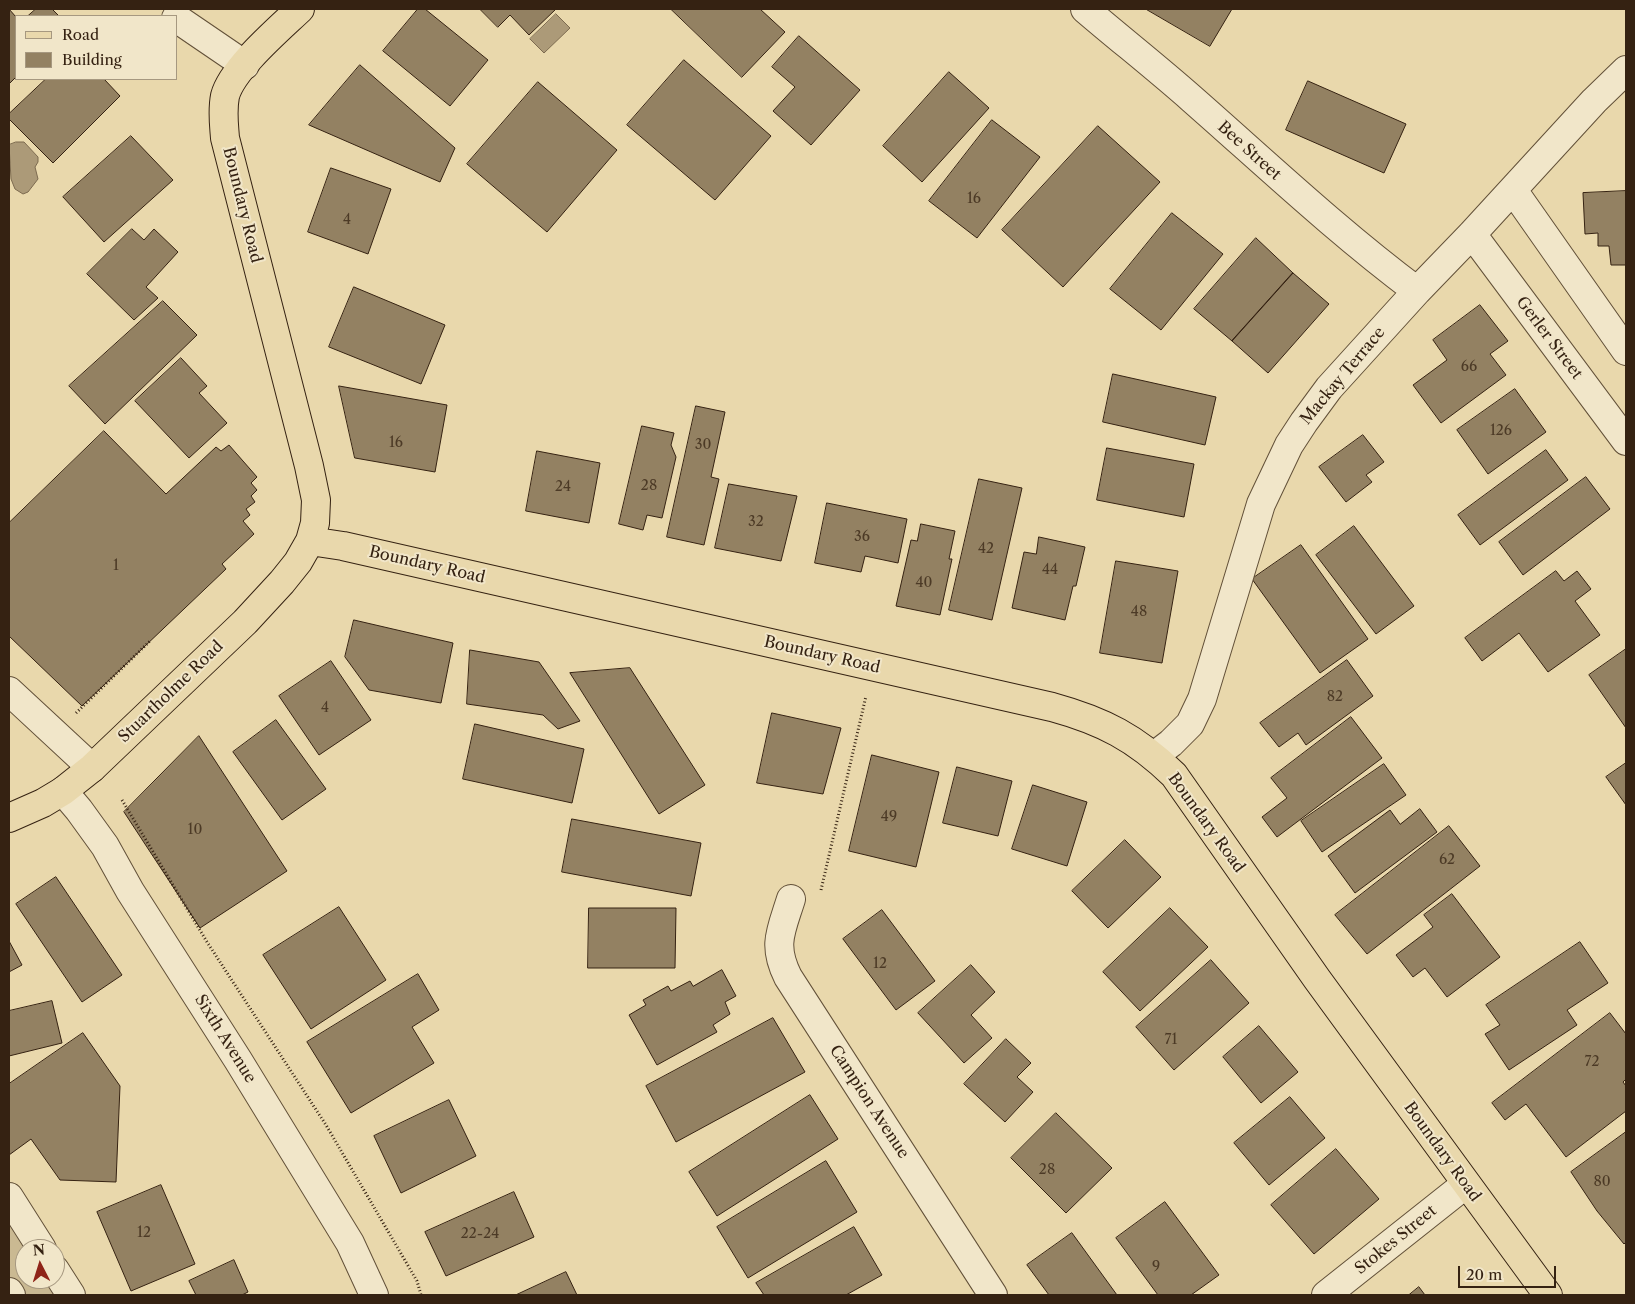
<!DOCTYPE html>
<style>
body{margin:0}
#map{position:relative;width:1635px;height:1304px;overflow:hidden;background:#e9d8ac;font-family:"Libre Caslon Text",serif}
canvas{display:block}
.frame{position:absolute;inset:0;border:10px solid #352212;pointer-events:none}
.legend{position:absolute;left:15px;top:15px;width:162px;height:65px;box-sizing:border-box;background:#f1e6c9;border:1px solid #a69880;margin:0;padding:6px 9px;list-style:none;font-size:15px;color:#352212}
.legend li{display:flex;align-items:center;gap:10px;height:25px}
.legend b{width:25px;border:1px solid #a69880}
.north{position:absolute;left:15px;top:1239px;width:50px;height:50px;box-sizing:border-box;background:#f1e6c9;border:1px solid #a69880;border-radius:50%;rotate:355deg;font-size:14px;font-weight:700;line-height:20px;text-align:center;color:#352212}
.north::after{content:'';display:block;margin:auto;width:18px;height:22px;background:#8f2418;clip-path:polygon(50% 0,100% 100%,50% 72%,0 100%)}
.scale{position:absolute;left:1458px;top:1266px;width:98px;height:22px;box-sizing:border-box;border:2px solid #352212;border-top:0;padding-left:6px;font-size:15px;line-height:18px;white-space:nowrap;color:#352212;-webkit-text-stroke:4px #f1e6c9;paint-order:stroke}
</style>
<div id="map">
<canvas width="1635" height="1304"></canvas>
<div class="frame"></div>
<ul class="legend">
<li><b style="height:6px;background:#e9d8ac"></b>Road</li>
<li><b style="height:14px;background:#938162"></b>Building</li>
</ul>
<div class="north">N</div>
<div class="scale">20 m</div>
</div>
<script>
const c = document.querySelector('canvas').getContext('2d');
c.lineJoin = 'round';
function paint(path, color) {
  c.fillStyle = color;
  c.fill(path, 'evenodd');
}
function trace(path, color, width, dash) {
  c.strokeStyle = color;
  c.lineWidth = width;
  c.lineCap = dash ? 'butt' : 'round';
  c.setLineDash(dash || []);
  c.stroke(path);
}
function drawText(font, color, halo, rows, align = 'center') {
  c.font = font + ' "Libre Caslon Text",serif';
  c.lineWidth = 4;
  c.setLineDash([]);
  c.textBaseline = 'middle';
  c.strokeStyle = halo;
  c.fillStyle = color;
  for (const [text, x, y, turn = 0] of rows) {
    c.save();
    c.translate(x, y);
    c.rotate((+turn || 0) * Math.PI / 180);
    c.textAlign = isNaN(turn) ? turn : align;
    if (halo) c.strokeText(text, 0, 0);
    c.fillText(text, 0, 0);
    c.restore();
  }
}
paint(new Path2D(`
 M9,1206L38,1249H25V1279H55L69,1295H16L9,1284Z`), '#cab992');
const water = new Path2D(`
 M556,14L570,28L544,53L530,39Z
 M16,142H24L38,157V162L35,167L38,179L28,192L23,194L15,189L11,179L9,145Z`);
paint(water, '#ac9a78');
trace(water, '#7c6a4f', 1);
const building = new Path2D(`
 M9,9L16,17V77L9,84Z
 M36,9H52L59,16H28Z
 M418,9H425L488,60L450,106L383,51Z
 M480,9H556L529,35L510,15L498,27Z
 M671,9H760L785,32L742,77Z
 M1146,9H1232L1210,46Z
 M799,36L860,90L811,145L773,111L795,87L772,67Z
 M684,60L771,136L715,200L627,125Z
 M360,65L455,148L440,182L309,125Z
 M949,72L989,108L922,182L883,146Z
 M46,79H104L120,96L53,163L9,119V114Z
 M1308,81L1406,124L1384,173L1286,130Z
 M538,82L617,150L547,232L467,164Z
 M992,120L1040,157L977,238L929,201Z
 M1098,126L1160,182L1063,287L1002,230Z
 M131,136L173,180L104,242L63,197Z
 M331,168L391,189L368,254L308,232Z
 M1626,191V265H1611L1609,246H1598V233L1585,234L1583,193Z
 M1172,213L1223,254L1161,330L1110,289Z
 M132,229L144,240L154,229L178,252L146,287L158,298L134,320L87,274Z
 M1256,238L1293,273L1232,341L1194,309Z
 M1293,273L1329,304L1268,373L1232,341Z
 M354,287L445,325L421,384L329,347Z
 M163,301L197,335L105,424L69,386Z
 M1480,305L1508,341L1490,354L1506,375L1441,423L1413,385L1447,360L1433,340Z
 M181,358L207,386L199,393L227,423L189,458L135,401Z
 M1113,374L1216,397L1205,445L1103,422Z
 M339,386L447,405L435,472L355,458Z
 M1515,389L1546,432L1488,474L1457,430Z
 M696,406L725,412L711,477L719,479L704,545L667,537Z
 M642,426L674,433L671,445L676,457L662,518L647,515L643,530L619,524Z
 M104,431L166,494L216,447L221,451L229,445L257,477L251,483L257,490L251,496L255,502L246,509L250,515L243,521L254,534L222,564L226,569L82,706L9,636V523Z
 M1363,435L1384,462L1366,475L1372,482L1346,502L1319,467Z
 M1107,448L1194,464L1184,517L1097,500Z
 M1546,450L1568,480L1480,545L1458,515Z
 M537,451L600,463L589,523L526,511Z
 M1586,477L1610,509L1523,575L1499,542Z
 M979,479L1022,488L992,620L949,610Z
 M729,484L797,496L781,561L715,548Z
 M827,503L907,519L898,563L865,556L861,572L815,563Z
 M921,524L955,531L949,559H952L940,615L896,606L911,540L917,541Z
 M1354,526L1414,606L1376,634L1316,555Z
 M1039,537L1085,547L1076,586H1073L1065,620L1012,608L1024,552L1036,554Z
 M1301,545L1368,639L1320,673L1252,579Z
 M1116,561L1178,571L1162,663L1100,653Z
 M1556,571L1564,581L1577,571L1591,589L1575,601L1600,635L1548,672L1519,633L1482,661L1465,638Z
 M354,620L453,643L441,703L369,690L345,657Z
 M1626,649V728L1589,675Z
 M470,650L539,662L580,721L558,729L543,715L467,704Z
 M1347,660L1373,696L1306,745L1298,733L1279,747L1260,723Z
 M331,661L371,720L319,755L279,696Z
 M630,668L705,785L659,814L570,673Z
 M772,713L841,728L823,794L757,783Z
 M1351,717L1382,758L1277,837L1262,817L1287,798L1271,778Z
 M276,720L326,789L282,820L233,752Z
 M475,724L584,749L572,803L463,779Z
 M199,736L287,871L200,928L124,812Z
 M872,755L939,772L916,867L849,851Z
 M1626,763V805L1606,777Z
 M1384,764L1406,795L1322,852L1301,821Z
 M957,767L1012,781L998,836L943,823Z
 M1033,785L1087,802L1067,866L1012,849Z
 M1420,809L1437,832L1355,893L1328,856L1390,810L1400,824Z
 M572,819L701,843L691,896L562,872Z
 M1449,826L1480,866L1367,954L1335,915Z
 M1125,840L1161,877L1108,928L1072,891Z
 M56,877L122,975L82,1002L16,904Z
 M1452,894L1500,957L1447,997L1425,968L1413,977L1396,955L1433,927L1424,915Z
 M339,907L386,980L311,1029L263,955Z
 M589,908H676L675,968H588Z
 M1170,908L1208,947L1140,1011L1103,972Z
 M882,910L935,981L896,1010L843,939Z
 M9,941L22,965L9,972Z
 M1580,942L1608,983L1567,1010L1577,1025L1509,1070L1485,1034L1500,1025L1486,1005Z
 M1211,960L1249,1003L1174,1070L1136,1027Z
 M971,965L995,992L971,1015L992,1038L964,1063L918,1013Z
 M722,970L736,996L725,1002L730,1014L713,1025L717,1032L657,1065L629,1015L646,1005L643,1000L668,986L671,991L690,981L693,986Z
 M418,974L439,1010L412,1027L434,1063L351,1113L307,1042Z
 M52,1001L62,1043L9,1056V1011Z
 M1610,1013L1626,1034V1079L1623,1082L1626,1086V1111L1566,1157L1526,1104L1505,1120L1492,1103Z
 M773,1018L805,1072L676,1142L646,1086Z
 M1259,1026L1298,1072L1261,1103L1223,1057Z
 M83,1033L120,1086L116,1182L60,1180L31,1139L9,1155V1084Z
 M1006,1039L1031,1063L1017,1077L1033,1092L1005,1122L964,1084Z
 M810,1095L838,1139L717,1216L689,1172Z
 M1290,1097L1325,1138L1269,1185L1234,1143Z
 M449,1100L476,1156L401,1193L374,1136Z
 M1056,1113L1112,1168L1066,1213L1011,1158Z
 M1626,1132V1242L1624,1244L1597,1211L1571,1172Z
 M1336,1149L1379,1199L1314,1254L1271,1205Z
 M826,1161L857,1212L748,1278L717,1227Z
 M161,1185L195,1264L131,1291L97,1212Z
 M514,1192L534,1237L446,1276L425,1232Z
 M1165,1202L1219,1275L1191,1295H1158L1116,1238Z
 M854,1227L882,1275L846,1295H764L756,1283Z
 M1072,1233L1117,1295H1049L1027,1265Z
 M234,1260L248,1292L242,1295H196L189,1281Z
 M566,1272L577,1295H516Z
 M1419,1287L1425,1295H1409Z`);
paint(building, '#938162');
trace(building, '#352212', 1);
const minor = new Path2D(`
 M1085,9C1120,39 1157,68 1192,99C1266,164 1338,232 1417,291
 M176,18L245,65
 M1513,190L1626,351
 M1472,234L1626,441
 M9,691L92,768
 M1154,756L1171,743L1190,724L1202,699L1261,504L1289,445L1304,422L1329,388L1417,291L1472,234L1594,101L1626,70
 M63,791L79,810L105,846L130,891L238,1060L350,1243L374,1295
 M791,899C781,931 772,945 788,977L993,1295
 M9,1197L42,1249
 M55,1270L71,1295
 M9,1292L11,1295
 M1326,1295L1466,1184`);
const major = new Path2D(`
 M310,541L343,546L1052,707C1103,721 1136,738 1174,775L1317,979L1548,1295
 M9,818L43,803L63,791L92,768L245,622L282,582L298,562L310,541L315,523L316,500L309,466L225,138C224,124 222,111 225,96C232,69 279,29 300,9`);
trace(minor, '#625038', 30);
trace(major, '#352212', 30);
trace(new Path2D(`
 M76,713L150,641
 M122,800L207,942L326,1125L417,1281L421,1295
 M821,890L866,696`), '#352212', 3, [1, 2.5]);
trace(minor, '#f1e6c9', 28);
trace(major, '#e9d8ac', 28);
drawText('14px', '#4c3a26', null, [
 ["16",974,199],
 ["4",347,220],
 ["66",1469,367],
 ["126",1501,431],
 ["16",396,443],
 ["30",703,445],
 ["28",649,486],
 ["24",563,487],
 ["32",756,522],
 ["36",862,537],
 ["42",986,549],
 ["1",116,566],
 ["44",1050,570],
 ["40",924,583],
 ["48",1139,612],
 ["82",1335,697],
 ["4",325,708],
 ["49",889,817],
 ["10",195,830],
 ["62",1447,860],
 ["12",880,964],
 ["71",1171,1040],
 ["72",1592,1062],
 ["28",1047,1170],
 ["80",1602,1182],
 ["12",144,1233],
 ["22-24",480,1234],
 ["9",1156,1267]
]);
drawText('16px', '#352212', '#f1e6c9', [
 ["Bee Street",1249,151,42],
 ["Boundary Road",242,205,76],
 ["Gerler Street",1549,338,53],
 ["Mackay Terrace",1343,376,-50],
 ["Boundary Road",427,565,13],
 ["Boundary Road",822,655,13],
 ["Stuartholme Road",171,692,-44],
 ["Boundary Road",1206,823,54],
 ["Sixth Avenue",225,1039,58],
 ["Campion Avenue",869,1102,57],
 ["Boundary Road",1442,1152,54],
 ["Stokes Street",1396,1240,-39]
]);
</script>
